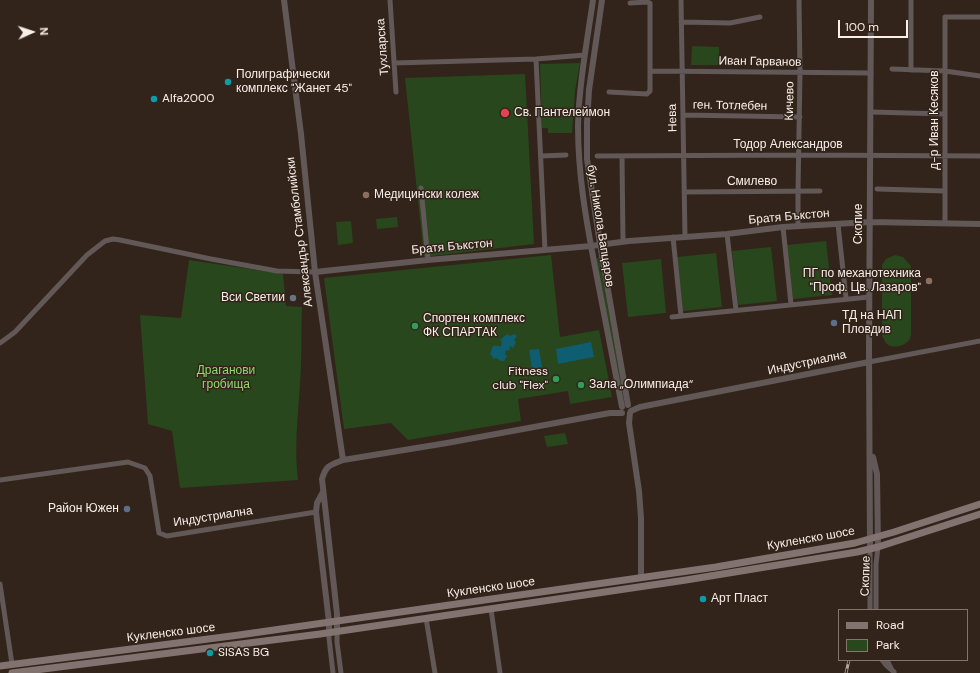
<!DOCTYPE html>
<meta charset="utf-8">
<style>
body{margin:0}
#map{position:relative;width:980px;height:673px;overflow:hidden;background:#32241a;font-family:"DM Sans",sans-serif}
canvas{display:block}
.legend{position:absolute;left:838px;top:609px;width:130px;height:52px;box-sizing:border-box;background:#32241a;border:1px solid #82756d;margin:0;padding:5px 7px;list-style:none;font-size:12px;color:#f9efe9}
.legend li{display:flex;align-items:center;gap:8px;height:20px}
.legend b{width:20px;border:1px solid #82756d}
.north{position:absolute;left:12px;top:12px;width:40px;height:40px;-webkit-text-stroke:3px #32241a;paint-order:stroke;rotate:87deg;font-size:11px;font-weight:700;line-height:16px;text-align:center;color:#f9efe9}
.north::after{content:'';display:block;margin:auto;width:14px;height:18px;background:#f9efe9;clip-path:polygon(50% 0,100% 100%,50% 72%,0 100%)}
.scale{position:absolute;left:838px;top:20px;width:70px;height:18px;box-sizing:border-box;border:2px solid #f9efe9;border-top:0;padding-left:5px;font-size:12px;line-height:14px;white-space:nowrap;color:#f9efe9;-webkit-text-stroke:3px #32241a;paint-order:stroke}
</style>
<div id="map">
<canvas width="980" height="673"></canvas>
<ul class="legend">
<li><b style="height:5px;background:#827371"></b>Road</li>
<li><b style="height:11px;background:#28471c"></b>Park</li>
</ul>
<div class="north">N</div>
<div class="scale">100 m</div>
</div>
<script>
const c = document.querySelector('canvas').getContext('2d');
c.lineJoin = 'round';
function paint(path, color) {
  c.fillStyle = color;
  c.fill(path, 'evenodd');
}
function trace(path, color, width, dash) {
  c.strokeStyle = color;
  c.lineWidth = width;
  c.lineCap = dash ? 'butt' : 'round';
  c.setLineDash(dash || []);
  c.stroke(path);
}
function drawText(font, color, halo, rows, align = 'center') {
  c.font = font + ' "DM Sans",sans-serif';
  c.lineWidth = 3;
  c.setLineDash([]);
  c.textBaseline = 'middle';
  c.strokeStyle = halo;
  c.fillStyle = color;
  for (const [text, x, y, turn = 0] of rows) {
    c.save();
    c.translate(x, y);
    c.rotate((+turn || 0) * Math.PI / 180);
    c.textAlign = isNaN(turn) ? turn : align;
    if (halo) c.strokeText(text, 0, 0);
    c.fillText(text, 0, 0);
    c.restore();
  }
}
paint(new Path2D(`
 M692,46L719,47V65H691Z
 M580,63L575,91L572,133H548V128H542L540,64Z
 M525,74L534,244L424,257L405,78Z
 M397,217L398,227L377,229L376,219Z
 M351,221L353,243L338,245L336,222Z
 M826,241L832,295L793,299L787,245Z
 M771,247L777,301L738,305L732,251Z
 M716,253L722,307L683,311L677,257Z
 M551,255L560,337L599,330L612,397L570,404L568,391L518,399L521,421L408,440L391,423L344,429L324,278Z
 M895,255L903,257L911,266V334C911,335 910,339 909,340C905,346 893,349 887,344C885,342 884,339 882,336V265L886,259Z
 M599,258L623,392H620L596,259Z
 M661,259L666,313L628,317L622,263Z
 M189,260L283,274L286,306L302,307C301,332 302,358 300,384C298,416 294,448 298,480L180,488L172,431L148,424L140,315L181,318Z
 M565,433L568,444L547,447L544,436Z`), '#28471c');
paint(new Path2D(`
 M507,334L510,336L514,334L517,336L514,340L516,342L513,348L510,346L509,351L506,350L505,354L507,356L504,361H501L496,358L494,359L490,354L493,346H498L500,347L502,344L501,343L502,342L500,340Z
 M591,342L594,357L558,364L556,349Z
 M539,349L542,367L532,369L529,350Z`), '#0f5d70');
trace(new Path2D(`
 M390,0L396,92
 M681,0L685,237
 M681,22L730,23L760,17
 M536,59L545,250
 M394,63L536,59L585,55
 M892,69L945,71L980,76
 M911,70V0
 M650,71L871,73
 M609,92L647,94L650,91V3L647,2L630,3
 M871,112L945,114
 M683,115L800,117
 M541,156L566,155
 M597,156L798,155L980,156
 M622,156L623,242
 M421,188L428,260
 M877,189L945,191
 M684,192L820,191
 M945,223V17H980
 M838,224L846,298
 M798,226V192L800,72L799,0
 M783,227L791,304
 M727,234L736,310
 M673,237L681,316
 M672,317L869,297
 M0,343L15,332L87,255L105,241L113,239L120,240L211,259L277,271L315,272
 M869,362L980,341
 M0,480L128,462L145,468L150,476L159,533L167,536L316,512
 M870,549V610
 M0,584L12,664
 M491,609L500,673
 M876,610V564L878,547
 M426,618L435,673
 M337,631V642L341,673
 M329,632V638L333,673
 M882,660L886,665L894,672
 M887,660L891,668`), '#615857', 5);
trace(new Path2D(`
 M284,0L301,134L315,272L343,460
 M593,0C587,42 579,84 578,126C578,174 586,220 595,267C604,314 613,360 622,407
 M602,0L589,90L587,123V159L600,244L628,405
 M315,272L428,260L591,246L629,241L727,234L783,227L870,222L980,224
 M631,411L640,407L869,362
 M630,413L629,423L639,491L641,518V577
 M873,457L877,474L878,547
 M323,492L317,503L316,512L329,622V632
 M870,549L869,350L871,0
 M337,631V614L322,479C326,465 330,465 343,460L447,443L610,413H622`), '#615857', 6);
trace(new Path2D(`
 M0,666L239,635L716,567L855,543L894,532L980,504
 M12,673L320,634L686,580L857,552L878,547L980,514`), '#827371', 7);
const rail = new Path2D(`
 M846,673L849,660`);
trace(rail, '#b0a59d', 3);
trace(rail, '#32241a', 1.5, [4.5]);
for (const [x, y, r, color] of [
 [228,82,4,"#0f9aa8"],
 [154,99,4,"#0f9aa8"],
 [505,113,5,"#e0444e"],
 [366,195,4,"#8d6e63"],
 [929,281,4,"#8d6e63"],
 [293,298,4,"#6b7280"],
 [834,323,4,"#5c6f8a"],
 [415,326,4,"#2e9e5b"],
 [556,379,4,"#2e9e5b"],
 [581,385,4,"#2e9e5b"],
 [127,509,4,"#5c6f8a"],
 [703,599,4,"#0f9aa8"],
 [210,653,4,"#0f9aa8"]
]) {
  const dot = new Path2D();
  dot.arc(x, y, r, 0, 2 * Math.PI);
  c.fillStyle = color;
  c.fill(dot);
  trace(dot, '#32241a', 1.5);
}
drawText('12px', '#f9efe9', '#32241a', [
 ["Тухларска",383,47,-94],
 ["Иван Гарванов",760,62,1],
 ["Кичево",790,101,-89],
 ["ген. Тотлебен",730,106,1],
 ["Нева",673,118,-91],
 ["д-р Иван Кесяков",935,120,-90],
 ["Тодор Александров",788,145],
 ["Смилево",752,182],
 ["Братя Бъкстон",789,217,-5],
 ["Скопие",859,224,-90],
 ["бул. Никола Вапцаров",600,226,81],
 ["Александър Стамболийски",300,232,-97],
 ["Братя Бъкстон",452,247,-5],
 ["Индустриална",807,363,-12],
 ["Индустриална",213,517,-9],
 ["Кукленско шосе",811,539,-10],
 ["Скопие",866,576,-88],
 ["Кукленско шосе",491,588,-8],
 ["Кукленско шосе",171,633,-7]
]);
drawText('12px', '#f9efe9', '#32241a', [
 ["Полиграфически",236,75],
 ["комплекс \"Жанет 45\"",236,89],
 ["Alfa2000",162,99],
 ["Св. Пантелеймон",514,113],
 ["Медицински колеж",374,195],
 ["ПГ по механотехника",921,274,"right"],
 ["\"Проф. Цв. Лазаров\"",921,288,"right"],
 ["Вси Светии",285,298,"right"],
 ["ТД на НАП",842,316],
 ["Пловдив",842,330],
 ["Спортен комплекс",423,319],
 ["ФК СПАРТАК",423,333],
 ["Fitness",548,372,"right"],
 ["club \"Flex\"",548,386,"right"],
 ["Зала „Олимпиада“",589,385],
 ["Район Южен",119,509,"right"],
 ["Арт Пласт",711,599],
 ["SISAS BG",218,653]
], 'left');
drawText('12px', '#90da73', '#32241a', [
 ["Драганови",226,371],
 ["гробища",226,385]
]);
</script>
